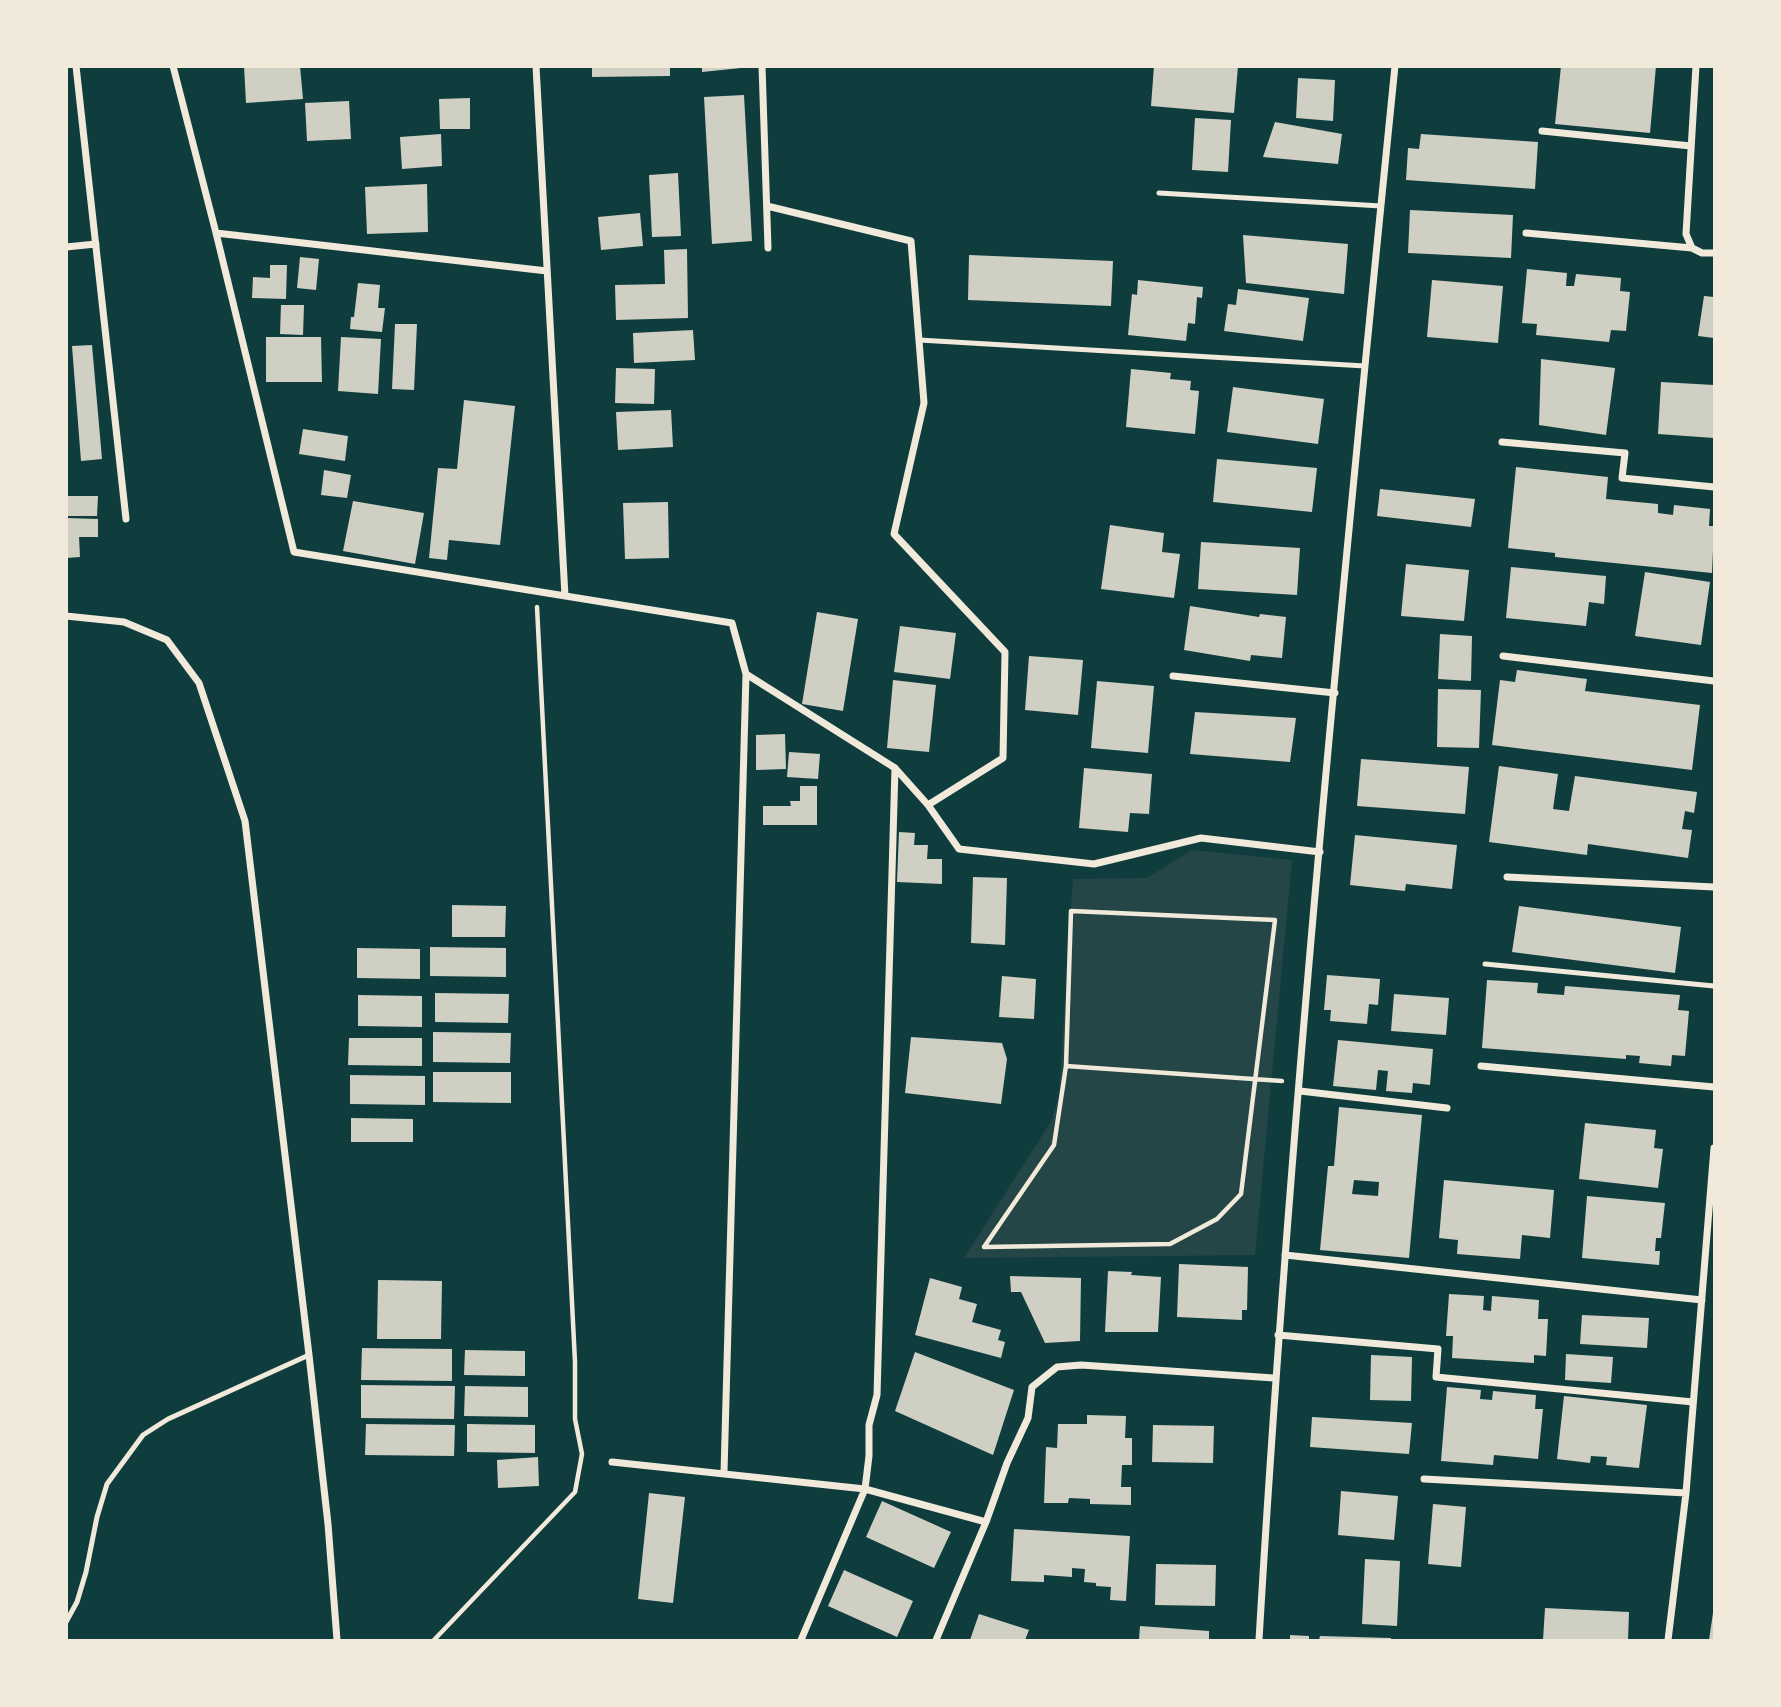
<!DOCTYPE html>
<style>
body{margin:0}
#map{position:relative;width:1781px;height:1707px;overflow:hidden;background:#0f3d3e;font-family:Literata,serif}
canvas{display:block}
.frame{position:absolute;inset:0;border:68px solid #f1e9da;pointer-events:none}
</style>
<div id="map">
<canvas width="1781" height="1707"></canvas>
<div class="frame"></div>
</div>
<script>
const c = document.querySelector('canvas').getContext('2d');
c.lineJoin = 'round';
function paint(path, color) {
  c.fillStyle = color;
  c.fill(path, 'evenodd');
}
function trace(path, color, width, dash) {
  c.strokeStyle = color;
  c.lineWidth = width;
  c.lineCap = dash ? 'butt' : 'round';
  c.setLineDash(dash || []);
  c.stroke(path);
}
paint(new Path2D(`
 M1192,850L1292,860L1255,1255L964,1258L1052,1120L1059,1095L1073,879L1147,878Z`), '#244646');
paint(new Path2D(`
 M244,66H300L303,99L246,103Z
 M592,66H670V76L592,77Z
 M702,66H741V68L702,72Z
 M1154,66H1238L1234,113L1151,106Z
 M1561,66H1656L1650,133L1555,124Z
 M1298,78L1335,80L1333,121L1296,118Z
 M744,95L752,241L712,244L704,97Z
 M470,98V129H440L439,99Z
 M349,101L351,139L307,141L305,103Z
 M1195,118L1231,120L1228,172L1192,170Z
 M1275,122L1342,134L1338,164L1263,157Z
 M441,134L442,166L402,169L400,137Z
 M1421,134L1538,142L1535,189L1406,180L1408,148L1419,149Z
 M678,173L681,236L652,237L649,175Z
 M427,184L428,232L367,234L365,187Z
 M1410,210L1513,215L1511,258L1408,253Z
 M640,213L643,246L601,250L598,217Z
 M1243,235L1348,244L1344,294L1246,283Z
 M687,249L688,318L616,320L615,285L665,284L664,250Z
 M969,255L1113,261L1111,306L968,300Z
 M300,257L319,259L316,290L297,288Z
 M270,265H287L286,299L252,298L253,277L270,278Z
 M1527,269L1567,273L1566,286H1574L1576,274L1621,278L1620,291L1630,292L1626,331L1611,330L1609,342L1536,335L1537,324L1522,323Z
 M1138,280L1203,287L1202,298L1197,297L1195,324L1188,323L1186,341L1128,335L1132,294L1137,295Z
 M1432,280L1503,286L1498,343L1427,337Z
 M358,283L380,285L378,308H385L382,332L350,329L351,317H354Z
 M1238,289L1309,298L1303,341L1224,331L1228,304L1236,305Z
 M1704,296L1714,297V338L1698,336Z
 M281,305H304L303,335L280,334Z
 M395,324H417L414,390L392,389Z
 M693,330L695,360L634,363L633,333Z
 M266,337H321L322,382H266Z
 M341,337L381,339L378,394L338,391Z
 M92,345L102,459L81,461L72,346Z
 M1541,359L1615,368L1606,435L1539,425Z
 M616,368L655,369L654,404L615,403Z
 M1131,369L1171,373L1170,379L1191,381L1190,390L1199,391L1195,434L1126,427Z
 M1661,382L1714,385V438L1658,434Z
 M1233,387L1324,399L1318,444L1227,432Z
 M464,400L515,406L500,545L449,540L447,560L429,558L438,468L457,469Z
 M671,410L673,447L618,450L616,412Z
 M303,429L348,436L345,461L299,454Z
 M1217,459L1317,468L1312,512L1213,502Z
 M1516,467L1608,477L1606,499L1658,504V513L1673,515L1674,505L1710,509L1709,526H1714L1712,573L1555,557V553L1508,548Z
 M324,470L351,475L347,498L321,495Z
 M1380,489L1475,499L1471,527L1377,516Z
 M66,496H98L97,516H66Z
 M353,501L424,513L415,564L343,551Z
 M668,502L669,558L625,559L623,503Z
 M66,518L98,519V537H79L80,557L66,558Z
 M1110,525L1164,533L1162,552L1180,554L1174,598L1101,589Z
 M1201,542L1300,548L1297,595L1198,589Z
 M1406,564L1469,570L1464,621L1401,616Z
 M1511,567L1606,576L1604,604L1589,602L1586,626L1506,618Z
 M1645,572L1710,582L1701,645L1635,636Z
 M1190,606L1259,617L1260,614L1286,617L1282,658L1251,655L1250,661L1184,650Z
 M817,612L858,619L843,711L802,704Z
 M900,626L956,633L950,679L894,672Z
 M1440,634L1472,636L1471,681L1438,679Z
 M1029,656L1083,660L1078,715L1025,710Z
 M1517,670L1587,679L1585,691L1700,705L1692,770L1492,745L1500,680L1515,682Z
 M893,680L936,685L929,752L887,748Z
 M1097,681L1154,686L1148,753L1091,748Z
 M1438,689L1481,690L1479,748L1437,747Z
 M1195,712L1296,718L1290,762L1190,754Z
 M785,734L786,769L756,770V735Z
 M789,752L820,754L818,779L787,777Z
 M1361,759L1469,767L1465,814L1357,806Z
 M1499,766L1558,774L1553,809L1569,811L1575,776L1697,792L1694,813L1685,811L1682,829L1692,830L1688,858L1588,844L1587,855L1489,842Z
 M1084,768L1152,774L1149,814L1130,813L1128,832L1079,828Z
 M800,786H817V825H763V806H791L790,801H800Z
 M899,832L915,833L914,845H928L927,859H942V884L897,882Z
 M1355,835L1457,845L1452,889L1406,884L1405,891L1350,885Z
 M973,877L1007,878L1005,945L971,943Z
 M452,905L506,906L505,937H452Z
 M1519,906L1681,927L1675,973L1512,952Z
 M430,947L506,948V977L430,976Z
 M357,948L420,949V979L357,978Z
 M1327,975L1380,979L1378,1005L1369,1004L1367,1024L1330,1021L1331,1010H1324Z
 M1002,976L1036,979L1034,1019L999,1017Z
 M1487,980L1538,983L1537,993L1564,995L1565,986L1680,995L1678,1010L1689,1011L1685,1056L1672,1055L1671,1066L1639,1063L1640,1056L1626,1055V1059L1482,1048Z
 M435,993L509,994L508,1023L435,1022Z
 M1394,994L1449,998L1446,1035L1391,1031Z
 M358,995L422,996V1027L358,1026Z
 M433,1032L511,1033L510,1063L433,1062Z
 M911,1037L1002,1043L1007,1059L1001,1104L905,1093Z
 M349,1038H422V1066L348,1065Z
 M1338,1040L1433,1049L1430,1085L1413,1083L1412,1093L1386,1091L1388,1071L1378,1070L1376,1090L1333,1086Z
 M433,1072H511V1103L433,1102Z
 M350,1075L425,1076V1105L350,1104Z
 M1339,1107L1422,1115L1409,1258L1320,1250L1328,1166H1334ZM1354,1180L1379,1182L1378,1196L1352,1194Z
 M351,1118L413,1119V1142H351Z
 M1585,1123L1656,1130L1654,1148L1663,1149L1658,1188L1579,1179Z
 M1444,1180L1554,1190L1550,1238L1522,1235L1520,1259L1457,1254L1458,1240L1439,1238Z
 M1587,1196L1665,1203L1661,1238H1656L1655,1251H1660L1659,1265L1582,1258Z
 M1179,1264L1248,1267L1247,1310H1242V1320L1177,1317Z
 M1108,1271L1132,1272L1131,1275L1161,1277L1158,1332H1105Z
 M1010,1276L1081,1278L1080,1341L1045,1343L1021,1292H1011Z
 M930,1278L962,1287L959,1299L977,1304L972,1322L1001,1330L998,1340L1005,1342L1001,1358L915,1335Z
 M378,1280L442,1281L441,1339H377Z
 M1449,1294L1484,1296L1483,1310L1491,1311L1492,1296L1539,1300L1538,1319H1548L1546,1356L1534,1355V1363L1452,1358L1453,1336H1446Z
 M1582,1315L1649,1318L1647,1348L1580,1344Z
 M362,1348L452,1349V1381L361,1380Z
 M465,1350L525,1351V1376L464,1375Z
 M915,1352L1014,1390L993,1455L895,1411Z
 M1566,1354L1613,1357L1611,1383L1565,1380Z
 M1371,1355L1412,1357L1411,1401L1370,1400Z
 M361,1385L455,1386L454,1419L361,1418Z
 M465,1386L528,1387V1417L464,1416Z
 M1447,1387L1481,1390L1480,1399L1492,1400L1493,1391L1536,1395L1535,1409H1543L1538,1459L1494,1455L1493,1465L1441,1461Z
 M1564,1396L1647,1405L1639,1468L1606,1465L1607,1457L1591,1456L1590,1463L1557,1459Z
 M1087,1415L1126,1416L1125,1438H1132V1465H1122L1121,1487H1131V1505L1090,1504V1499L1069,1498L1068,1503H1044L1046,1447L1057,1448L1058,1424H1087Z
 M1312,1417L1412,1423L1409,1454L1310,1447Z
 M366,1424L455,1425L454,1456L365,1455Z
 M467,1424L535,1425V1453L467,1452Z
 M1153,1425L1214,1426L1213,1463L1152,1462Z
 M538,1457L539,1486L498,1488L497,1460Z
 M1341,1491L1398,1496L1394,1540L1338,1535Z
 M649,1493L685,1497L673,1603L638,1599Z
 M882,1501L951,1532L934,1568L866,1537Z
 M1433,1504L1466,1507L1461,1567L1428,1564Z
 M1014,1529L1130,1536L1126,1601L1110,1600L1111,1587L1096,1586V1583L1084,1582L1085,1569L1072,1568V1577L1044,1575V1582L1011,1581Z
 M1365,1559L1400,1561L1397,1626L1362,1624Z
 M1156,1564L1216,1565L1215,1606L1155,1605Z
 M844,1570L913,1601L897,1637L828,1606Z
 M1545,1608L1629,1612L1628,1640H1543Z
 M1713,1613L1714,1640H1709Z
 M979,1614L1029,1630L1025,1640H970Z
 M1140,1626L1209,1631V1640H1139Z
 M1290,1635L1309,1636V1640H1290Z
 M1320,1636L1391,1638V1640H1319Z`), '#cfcfc3');
trace(new Path2D(`
 M1071,911L1275,920L1241,1194L1217,1219L1170,1244L984,1247L1054,1145L1066,1066Z
 M1066,1066L1282,1081
 M434,1640L575,1492L582,1454L575,1419V1362L537,607`), '#f1e9da', 4.5);
trace(new Path2D(`
 M1159,193L1381,206
 M919,340L1365,366
 M1485,964L1714,986
 M66,1622L77,1602L86,1572L97,1517L107,1484L143,1435L168,1419L309,1355`), '#f1e9da', 5);
trace(new Path2D(`
 M76,66L126,519
 M173,66L216,233L294,552L732,623L746,674L895,768L928,805L959,849L1094,864L1201,838L1320,852
 M536,66L565,596
 M762,66L768,248
 M1542,131L1691,146
 M767,206L911,241L924,403L894,534L1005,652L1003,758L928,805
 M216,233L547,271
 M1526,233L1692,248L1702,253H1714
 M66,247L96,244
 M1692,248L1686,234L1696,66
 M1502,442L1625,453L1622,478L1714,487
 M66,616L124,622L167,640L199,683L245,821L309,1355L328,1524L337,1640
 M1503,656L1714,681
 M1173,676L1335,693
 M1507,877L1714,887
 M1481,1066L1714,1087
 M1300,1091L1447,1108
 M1285,1255L1702,1300
 M1278,1335L1438,1349L1436,1377L1693,1402
 M612,1462L865,1489L986,1522
 M724,1472L746,674
 M1424,1479L1686,1493
 M801,1640L865,1489L869,1456V1425L877,1395L895,768
 M936,1640L986,1522L1007,1463L1028,1418L1032,1387L1057,1367L1081,1365L1274,1378
 M1259,1640C1290,1115 1342,590 1395,66
 M1668,1640L1686,1493L1714,1148`), '#f1e9da', 7);
</script>
